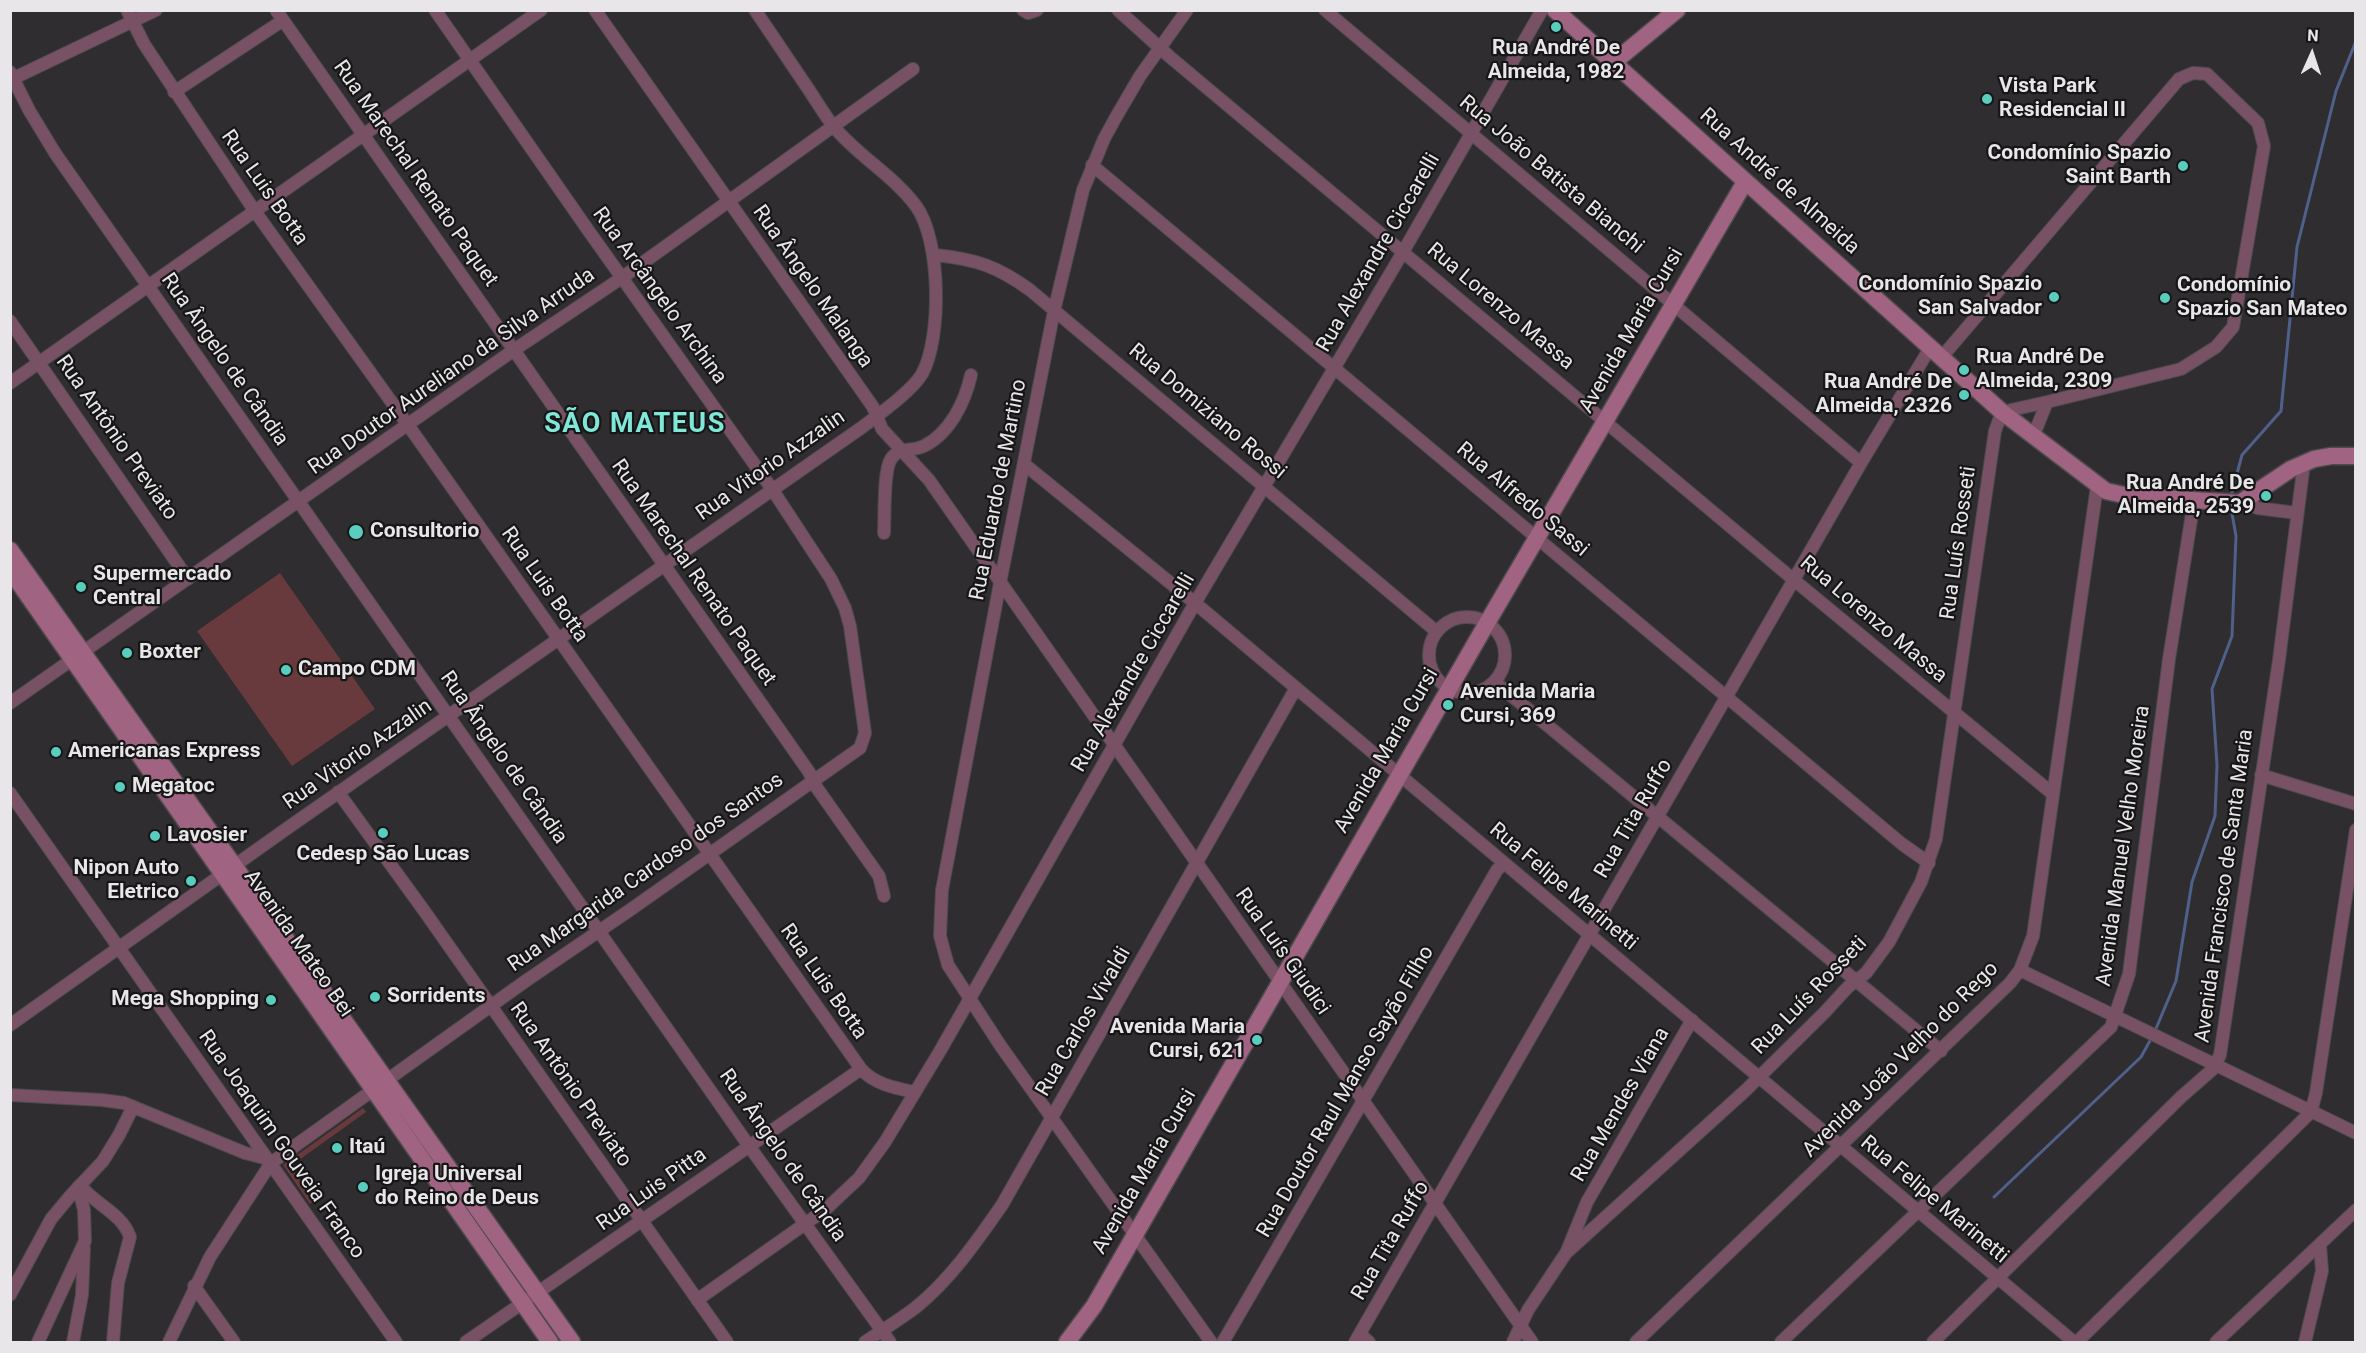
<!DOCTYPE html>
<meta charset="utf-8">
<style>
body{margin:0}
#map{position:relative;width:2366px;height:1353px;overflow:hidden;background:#2f2d30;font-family:Roboto,sans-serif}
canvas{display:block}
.frame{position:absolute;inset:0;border:12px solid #e8e6e8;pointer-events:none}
.north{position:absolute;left:2282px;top:24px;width:60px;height:60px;-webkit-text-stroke:4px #171617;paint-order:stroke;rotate:3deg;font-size:16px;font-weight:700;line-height:24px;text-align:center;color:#e8e6e8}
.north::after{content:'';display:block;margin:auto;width:21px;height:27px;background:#e8e6e8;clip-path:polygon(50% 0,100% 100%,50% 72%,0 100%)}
</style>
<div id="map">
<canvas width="2366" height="1353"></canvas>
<div class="frame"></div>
<div class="north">N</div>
</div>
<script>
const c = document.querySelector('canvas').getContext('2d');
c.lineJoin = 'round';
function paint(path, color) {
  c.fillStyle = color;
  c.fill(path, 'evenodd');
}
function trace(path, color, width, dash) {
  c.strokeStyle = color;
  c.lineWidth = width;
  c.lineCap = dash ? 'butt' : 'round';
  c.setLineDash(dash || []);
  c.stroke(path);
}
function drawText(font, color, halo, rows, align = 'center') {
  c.font = font + ' Roboto,sans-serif';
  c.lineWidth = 4.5;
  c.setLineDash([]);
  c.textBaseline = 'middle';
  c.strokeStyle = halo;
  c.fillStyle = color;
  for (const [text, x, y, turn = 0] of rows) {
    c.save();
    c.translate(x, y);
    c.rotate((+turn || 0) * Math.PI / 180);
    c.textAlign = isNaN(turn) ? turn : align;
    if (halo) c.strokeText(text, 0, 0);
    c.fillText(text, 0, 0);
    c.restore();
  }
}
paint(new Path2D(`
 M280,573L375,709L292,766L197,631Z
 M363,1108L366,1112L292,1165L296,1174L315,1199L310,1204L283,1165Z`), '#683a3d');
trace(new Path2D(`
 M2231,496L2242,455L2281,411L2297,247L2336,91L2356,41
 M2155,1031L2176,981L2192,882L2215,816L2217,765L2212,689L2232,636L2236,536L2231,508
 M1994,1197L2141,1057L2152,1037`), '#4f618b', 3);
const street = new Path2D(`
 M127,10L144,44L254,210L408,425L861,1069C874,1084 895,1088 914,1092
 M276,10L809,772L817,788L879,876L884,896
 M595,10L873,407L882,429L929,480L1532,1342
 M1023,10L1028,13L1037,10
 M1118,10L1170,57L1794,580L2053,794
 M1187,10L1140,76L1116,117L1104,139L1083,190L1054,311L1000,583L942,890L940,936L948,965L1000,1045L1211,1342
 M1325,10L1861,463
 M10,72L29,110L55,153L749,1146L890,1342
 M10,80L156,10
 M174,92L282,21
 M1092,165L1902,844L1929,863
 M935,255C975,259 997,266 1030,290L1437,632
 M10,321L188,579
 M1941,358L2179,79L2193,73L2207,74L2258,123L2264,146L2233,327L2216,347L2181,369L2047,402
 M10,383L541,10
 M1024,464L1195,603L2074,1342
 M2245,500L2257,508L2297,513
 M884,533C885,517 883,471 891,459C899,446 912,452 924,446C950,433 965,402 971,375
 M1429 655a38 38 0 1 1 76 0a38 38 0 1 1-76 0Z
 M1495,682L1941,1051
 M10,703L514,350L623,277L913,69
 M2261,775L2356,804
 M338,792L425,912L727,1342
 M10,793L396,1342
 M2020,970L2356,1133
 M10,1025L289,827L861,428C878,415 912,391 922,374C942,338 941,240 916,206C894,176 858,156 834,127C825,116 817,102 809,90C791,63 773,37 755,10
 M10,1095L102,1100L124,1103L245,1153L268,1159
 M80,1185C94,1204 122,1213 130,1237L118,1283L113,1342
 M1567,1251L1587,1202L1692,1020
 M194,1286L234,1342
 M10,1295L51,1219L71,1195L103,1161L119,1135L133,1107
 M697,1300L826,1209L859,1178L885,1142L940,1051L1195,603L1403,252L1542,10
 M1360,1334L1369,1342
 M38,1342L85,1241L84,1210L78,1187
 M73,1342L82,1295L84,1249
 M169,1342L210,1257L271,1163L527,980L630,910L860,748L865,733L850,626L845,608L831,579L772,489L588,230L435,10
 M466,1342L861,1069
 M865,1342C881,1331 899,1320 915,1308C950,1280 977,1241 1002,1205L1296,688
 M1223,1342L1497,870L1504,863
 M1355,1342L1861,463L1930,348
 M1513,1342L1528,1310L1566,1253L1746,1090L1825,1012L1848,987L1866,973L1889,942L1921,882L1936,839L1995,431L2002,412L2047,402L2033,437
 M1636,1342L2010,983L2020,970L2033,936L2097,486
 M1781,1342L2111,1027L2129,974L2169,659L2194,501
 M1933,1342L2181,1097L2213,1069L2220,1055L2279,660L2304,463
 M2077,1342L2311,1112L2316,1093L2356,830
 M2216,1342L2356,1210
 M2305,1342L2322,1271L2320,1245`);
const secondary = new Path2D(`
 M1555,10L2002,412L2106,491L2128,496L2240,503L2291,469L2314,459L2331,456H2356
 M1614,62L1677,10
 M10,550L572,1342
 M10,570L550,1342
 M1067,1342L1094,1306L1487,623L1745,182`);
trace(street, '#4d4b4d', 14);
trace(secondary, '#4d4b4d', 19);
trace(street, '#785164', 12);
trace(secondary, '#a06382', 16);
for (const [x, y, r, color] of [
 [1556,27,6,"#59cebe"],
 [1987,99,6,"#59cebe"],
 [2183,166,6,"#59cebe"],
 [2054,297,6,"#59cebe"],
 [2165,298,6,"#59cebe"],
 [1964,370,6,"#59cebe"],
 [1964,395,6,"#59cebe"],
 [2266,496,6,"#59cebe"],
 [356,532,8,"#59cebe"],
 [81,587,6,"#59cebe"],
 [127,653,6,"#59cebe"],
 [286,670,6,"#59cebe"],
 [1448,705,6,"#59cebe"],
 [56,752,6,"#59cebe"],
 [120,787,6,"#59cebe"],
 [383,833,6,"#59cebe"],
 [155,836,6,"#59cebe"],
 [191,881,6,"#59cebe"],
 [375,997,6,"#59cebe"],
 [271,1000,6,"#59cebe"],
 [1257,1040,6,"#59cebe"],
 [337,1148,6,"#59cebe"],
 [363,1187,6,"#59cebe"]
]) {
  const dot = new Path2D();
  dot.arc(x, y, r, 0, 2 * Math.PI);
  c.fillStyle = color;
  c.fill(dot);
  trace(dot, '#171617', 2);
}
drawText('bold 21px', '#e8e6e8', '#171617', [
 ["Rua André De",1556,49,"center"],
 ["Almeida, 1982",1556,73,"center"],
 ["Vista Park",1999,87],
 ["Residencial II",1999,111],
 ["Condomínio Spazio",2171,154,"right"],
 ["Saint Barth",2171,178,"right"],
 ["Condomínio Spazio",2042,285,"right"],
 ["San Salvador",2042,309,"right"],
 ["Condomínio",2177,286],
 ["Spazio San Mateo",2177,310],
 ["Rua André De",1976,358],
 ["Almeida, 2309",1976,382],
 ["Rua André De",1952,383,"right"],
 ["Almeida, 2326",1952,407,"right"],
 ["Rua André De",2254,484,"right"],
 ["Almeida, 2539",2254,508,"right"],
 ["Consultorio",370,532],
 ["Supermercado",93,575],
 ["Central",93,599],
 ["Boxter",139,653],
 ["Campo CDM",298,670],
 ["Avenida Maria",1460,693],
 ["Cursi, 369",1460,717],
 ["Americanas Express",68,752],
 ["Megatoc",132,787],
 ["Lavosier",167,836],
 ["Cedesp São Lucas",383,855,"center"],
 ["Nipon Auto",179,869,"right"],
 ["Eletrico",179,893,"right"],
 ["Sorridents",387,997],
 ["Mega Shopping",259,1000,"right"],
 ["Avenida Maria",1245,1028,"right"],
 ["Cursi, 621",1245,1052,"right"],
 ["Itaú",349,1148],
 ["Igreja Universal",375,1175],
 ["do Reino de Deus",375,1199]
], 'left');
drawText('21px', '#e8e6e8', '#171617', [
 ["Rua Marechal Renato Paquet",415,174,55],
 ["Rua João Batista Bianchi",1551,175,40],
 ["Rua André de Almeida",1779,182,42],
 ["Rua Luis Botta",264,188,55],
 ["Rua Alexandre Ciccarelli",1379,253,-60],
 ["Rua Ângelo Malanga",812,287,55],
 ["Rua Arcângelo Archina",659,296,54],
 ["Rua Lorenzo Massa",1500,307,40],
 ["Avenida Maria Cursi",1632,331,-60],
 ["Rua Ângelo de Cândia",224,360,55],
 ["Rua Doutor Aureliano da Silva Arruda",452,372,-35],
 ["Rua Domiziano Rossi",1207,412,40],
 ["Rua Antônio Previato",116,438,55],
 ["Rua Vitorio Azzalin",771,466,-35],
 ["Rua Eduardo de Martino",999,490,-79],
 ["Rua Alfredo Sassi",1522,500,40],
 ["Rua Luís Rosseti",1959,543,-82],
 ["Rua Marechal Renato Paquet",693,573,55],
 ["Rua Luis Botta",544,585,55],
 ["Rua Lorenzo Massa",1873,620,40],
 ["Rua Alexandre Ciccarelli",1134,673,-60],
 ["Avenida Maria Cursi",1387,751,-60],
 ["Rua Vitorio Azzalin",358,755,-35],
 ["Rua Ângelo de Cândia",503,758,55],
 ["Rua Tita Ruffo",1634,819,-60],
 ["Avenida Manuel Velho Moreira",2124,846,-82],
 ["Rua Margarida Cardoso dos Santos",646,873,-35],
 ["Avenida Francisco de Santa Maria",2225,886,-82],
 ["Rua Felipe Marinetti",1563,887,40],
 ["Avenida Mateo Bei",298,944,55],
 ["Rua Luís Giudici",1282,952,55],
 ["Rua Luis Botta",823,982,55],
 ["Rua Luís Rosseti",1810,996,-46],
 ["Rua Carlos Vivaldi",1084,1022,-60],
 ["Avenida João Velho do Rego",1901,1060,-45],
 ["Rua Antônio Previato",570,1085,55],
 ["Rua Doutor Raul Manso Sayão Filho",1346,1092,-60],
 ["Rua Mendes Viana",1621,1105,-60],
 ["Rua Joaquim Gouveia Franco",281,1145,55],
 ["Rua Ângelo de Cândia",782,1156,55],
 ["Avenida Maria Cursi",1145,1172,-60],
 ["Rua Luis Pitta",652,1190,-35],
 ["Rua Felipe Marinetti",1934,1200,40],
 ["Rua Tita Ruffo",1391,1241,-60]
]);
c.letterSpacing = '1.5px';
drawText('bold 27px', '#80e8d8', '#171617', [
 ["SÃO MATEUS",635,425]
]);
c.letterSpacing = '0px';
</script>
